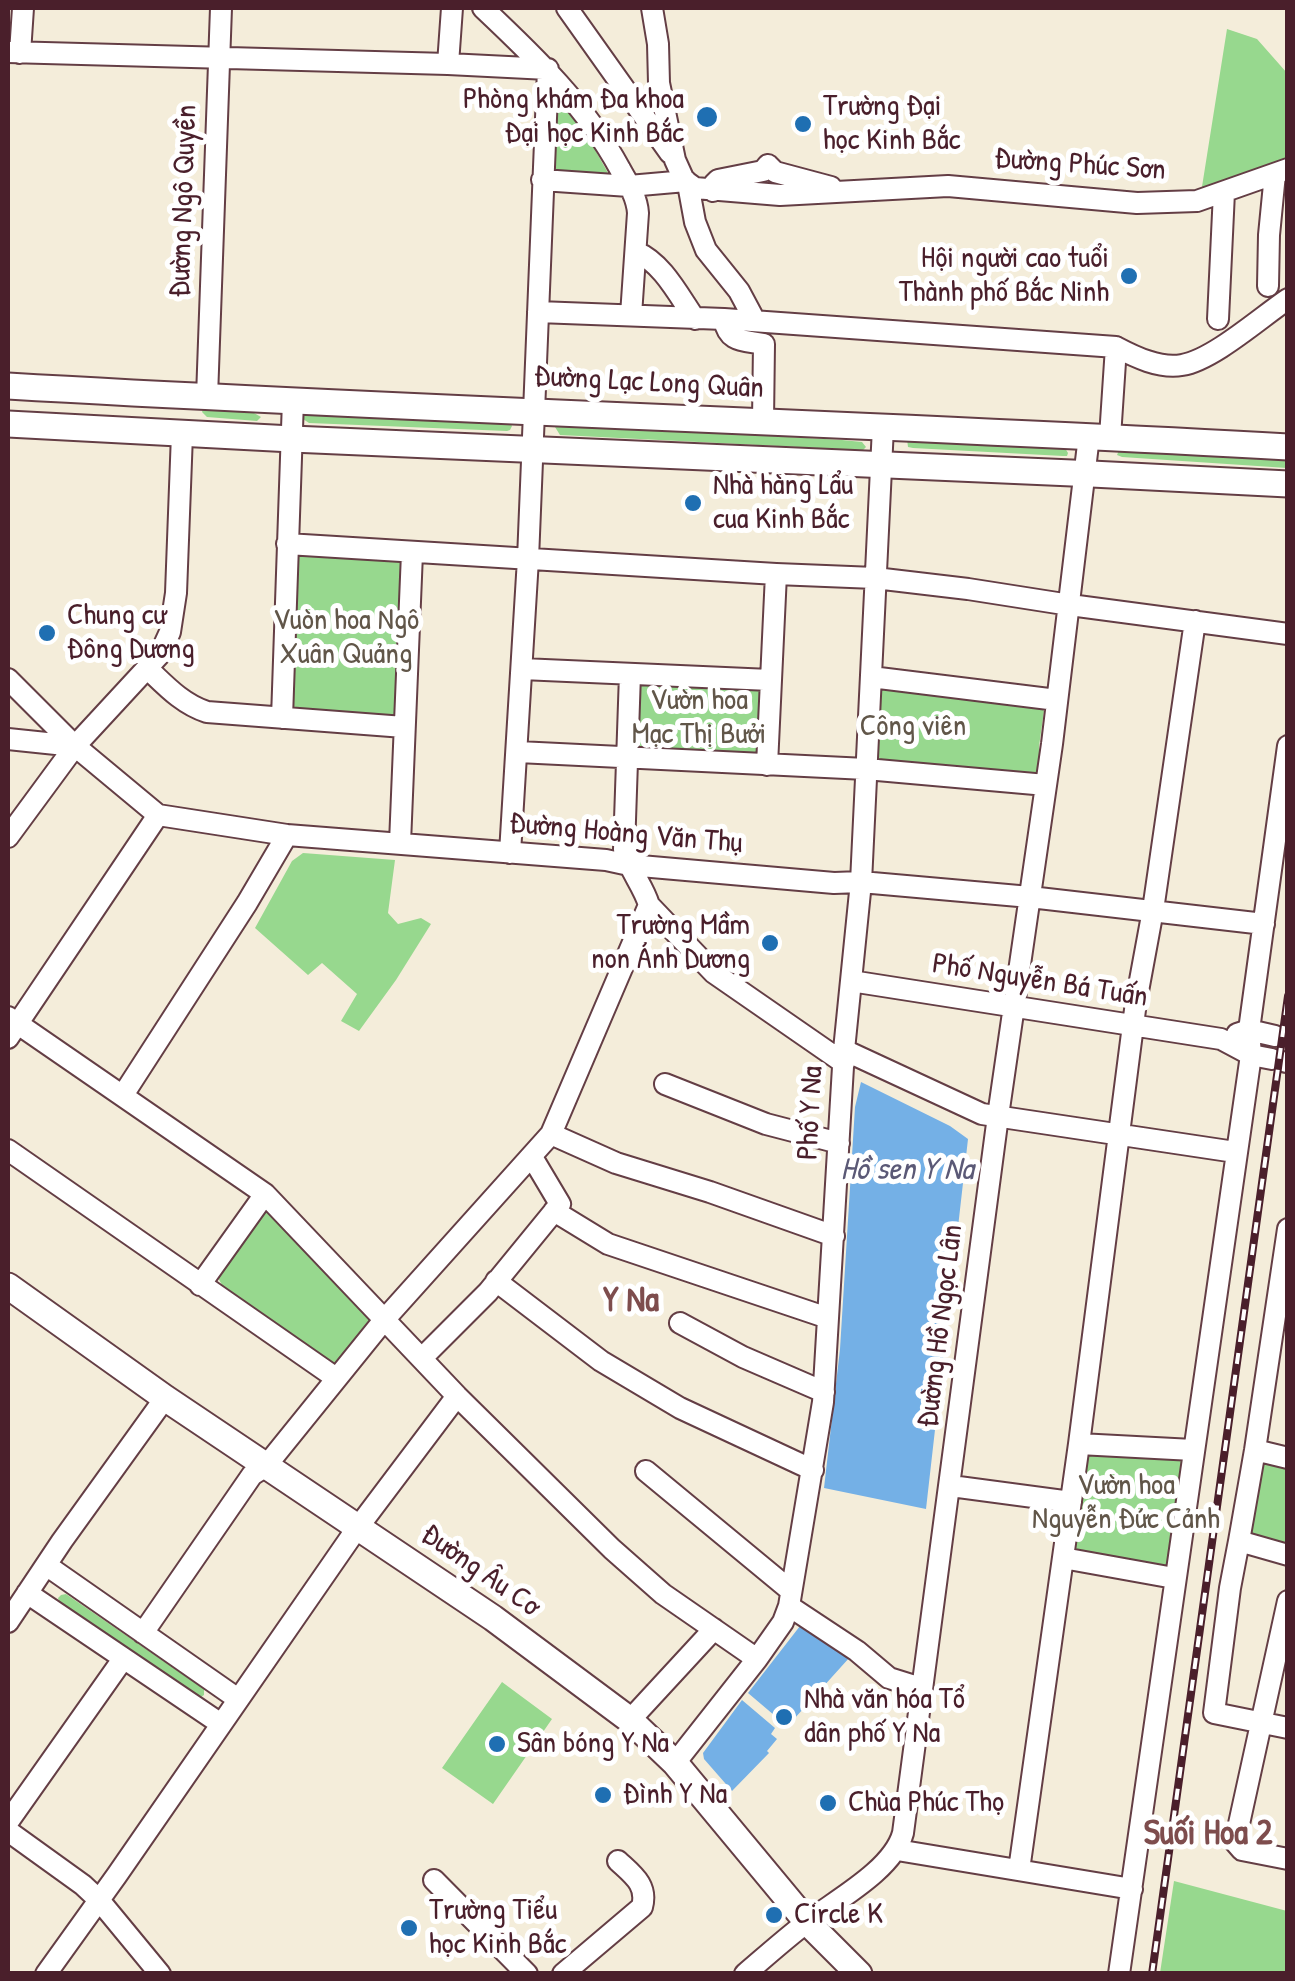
<!DOCTYPE html>
<meta charset="utf-8">
<style>
body{margin:0}
#map{position:relative;width:1295px;height:1981px;overflow:hidden;background:#f4edda;font-family:"Patrick Hand",sans-serif}
canvas{display:block}
.frame{position:absolute;inset:0;border:10px solid #4a1f2b;pointer-events:none}
</style>
<div id="map">
<canvas width="1295" height="1981"></canvas>
<div class="frame"></div>
</div>
<script>
const c = document.querySelector('canvas').getContext('2d');
c.lineJoin = 'round';
function paint(path, color) {
  c.fillStyle = color;
  c.fill(path, 'evenodd');
}
function trace(path, color, width, dash) {
  c.strokeStyle = color;
  c.lineWidth = width;
  c.lineCap = dash ? 'butt' : 'round';
  c.setLineDash(dash || []);
  c.stroke(path);
}
function drawText(font, color, halo, rows, align = 'center') {
  c.font = font + ' "Patrick Hand",sans-serif';
  c.lineWidth = 10;
  c.setLineDash([]);
  c.textBaseline = 'middle';
  c.strokeStyle = halo;
  c.fillStyle = color;
  for (const [text, x, y, turn = 0] of rows) {
    c.save();
    c.translate(x, y);
    c.rotate((+turn || 0) * Math.PI / 180);
    c.textAlign = isNaN(turn) ? turn : align;
    if (halo) c.strokeText(text, 0, 0);
    c.fillText(text, 0, 0);
    c.restore();
  }
}
paint(new Path2D(`
 M1227,29L1257,39L1287,73V157L1268,171L1201,193Z
 M556,97L589,139L608,173L556,172Z
 M207,408L254,413L261,417L257,421L207,417L202,412L203,409Z
 M304,412L509,421L512,426L510,430L507,431L309,423L303,419Z
 M564,424L842,440L862,442L866,447L863,450H857L560,435L555,427Z
 M907,439L1065,448L1068,453L1067,456H1063L913,448L908,447Z
 M1120,448L1287,459V468L1122,457L1117,455Z
 M300,548L399,560L408,569L401,718L291,714L290,555Z
 M632,681L761,682L765,754H636Z
 M874,686L1038,705L1044,711L1039,746V771L1029,780L879,763L871,757Z
 M303,853L395,860L388,913L398,924L421,918L431,924L396,980L359,1031L341,1021L357,994L322,963L308,975L255,928L292,861Z
 M268,1211L372,1322L342,1365L331,1367L222,1285L217,1276L261,1215Z
 M1081,1446L1186,1452L1168,1572L1069,1554Z
 M1258,1454L1287,1459V1551L1243,1540Z
 M66,1594L204,1689V1695L201,1697L194,1696L60,1605L58,1598L61,1595Z
 M502,1682L552,1719L493,1804L442,1768Z
 M1174,1881L1287,1911V1973H1160Z`), '#97d88e');
paint(new Path2D(`
 M861,1082L950,1126L968,1139L926,1509L824,1488L840,1349L855,1107Z
 M800,1626H804L850,1657L794,1719L787,1714L781,1721L748,1693Z
 M742,1700L775,1728L771,1734L777,1739L767,1751L769,1753L732,1791L704,1759L703,1753Z`), '#74b0e6');
const minor = new Path2D(`
 M483,8C535,57 586,106 620,169C628,183 637,197 638,213L631,315
 M567,8L670,153
 M652,8L658,44L659,83L675,160L684,180L695,188L780,195L948,186L1137,203L1197,201L1288,169
 M8,52L448,64L548,69L528,559L510,853
 M20,53L23,8
 M448,64L452,8
 M542,180L629,186L686,181
 M688,184L695,222L706,250L739,291L755,321
 M713,191L714,184L718,180L763,171L768,165L775,172L831,187
 M636,252C662,262 679,296 695,319
 M1268,286L1269,235L1275,174
 M538,312L724,319L1116,347L1110,437
 M724,319C728,343 743,340 764,344L763,421
 M1218,319L1224,192
 M1116,347C1135,357 1160,369 1182,365C1213,360 1261,317 1288,299
 M207,397L221,8
 M287,544L776,574L875,578L968,589L1070,605L1288,634
 M147,668C165,685 182,704 207,712L404,727
 M522,669L770,680
 M871,677L1057,700
 M8,679L75,746
 M282,718L293,400
 M8,739L75,746L158,815L287,835L606,860L629,865L834,883L861,882L1030,897L1264,924
 M518,752L866,769L1046,785
 M767,765L776,574
 M8,837L75,746L160,654L170,632L176,593L182,434
 M400,843L412,553
 M649,905L714,973L844,1063
 M851,981L1221,1039L1251,1055L1272,1059
 M8,1017L265,1194L457,1396L612,1549L663,1594L757,1659
 M1237,1034L1249,1030L1275,1036
 M8,1038L158,815
 M844,1050L982,1114L1235,1152
 M1286,1062H1288
 M665,1084L766,1124L839,1143
 M123,1095L247,903L287,835
 M551,1134L616,1163L710,1192L834,1236
 M8,1150L336,1378
 M554,1211L608,1244L828,1318
 M1288,1229L1255,1450L1239,1541L1288,1555
 M496,1281L601,1361L680,1408L813,1470
 M200,1285L265,1194
 M680,1323L743,1357L824,1392
 M422,1358L488,1292L560,1204L532,1157
 M1079,1444L1193,1450
 M1255,1450L1288,1458
 M646,1471L790,1590
 M951,1486L1071,1502
 M1239,1541L1230,1588L1214,1713L1288,1728
 M1063,1558L1174,1578
 M46,1565L238,1699
 M27,1593L221,1724
 M1288,1601L1235,1842L1242,1850L1288,1859
 M789,1606L857,1651L889,1678L921,1688
 M8,1622L62,1541L165,1398
 M143,1633L252,1475L266,1466L384,1320L551,1134L649,905C643,885 628,869 624,849L630,674
 M630,1720L714,1629
 M675,1763L757,1659L783,1622L789,1606L823,1402L844,1050L861,882L883,427
 M8,1822L123,1659
 M8,1831L83,1885L99,1900L160,1974
 M897,1850L1132,1889
 M1019,1870L1079,1444L1136,1002L1153,910L1195,621
 M434,1880L527,1974
 M46,1974L117,1875L353,1534L457,1396
 M563,1974L642,1907C648,1885 633,1875 618,1861
 M745,1974C765,1957 785,1939 806,1923C836,1900 893,1870 903,1833L998,1116L1052,744L1089,436
 M1119,1974L1251,1055L1249,1030L1288,746`);
const major = new Path2D(`
 M8,386C434,411 861,423 1288,447
 M8,424L292,439L1072,473L1288,484
 M8,1286L165,1398L493,1618L630,1720L675,1763L807,1922L859,1974`);
trace(minor, '#643e45', 24);
trace(major, '#643e45', 29);
trace(minor, '#fff', 20);
trace(major, '#fff', 25);
const rail = new Path2D(`
 M1152,1974L1288,996`);
trace(rail, '#4a1f2b', 8);
trace(rail, '#fff', 4, [11]);
for (const [x, y, r, color] of [
 [707,117,12,"#1f6fb2"],
 [803,124,10,"#1f6fb2"],
 [1129,276,10,"#1f6fb2"],
 [693,503,10,"#1f6fb2"],
 [47,633,10,"#1f6fb2"],
 [770,943,10,"#1f6fb2"],
 [784,1717,10,"#1f6fb2"],
 [497,1744,10,"#1f6fb2"],
 [603,1795,10,"#1f6fb2"],
 [828,1803,10,"#1f6fb2"],
 [774,1915,10,"#1f6fb2"],
 [409,1928,10,"#1f6fb2"]
]) {
  const dot = new Path2D();
  dot.arc(x, y, r, 0, 2 * Math.PI);
  c.fillStyle = color;
  c.fill(dot);
  trace(dot, '#fff', 4);
}
drawText('30px', '#4a1f2b', '#fff', [
 ["Phòng khám Đa khoa",684,100,"right"],
 ["Đại học Kinh Bắc",684,134,"right"],
 ["Trường Đại",823,107],
 ["học Kinh Bắc",823,141],
 ["Hội người cao tuổi",1109,259,"right"],
 ["Thành phố Bắc Ninh",1109,293,"right"],
 ["Nhà hàng Lẩu",713,486],
 ["cua Kinh Bắc",713,520],
 ["Chung cư",67,616],
 ["Đông Dương",67,650],
 ["Trường Mầm",750,926,"right"],
 ["non Ánh Dương",750,960,"right"],
 ["Nhà văn hóa Tổ",804,1700],
 ["dân phố Y Na",804,1734],
 ["Sân bóng Y Na",517,1744],
 ["Đình Y Na",623,1795],
 ["Chùa Phúc Thọ",848,1803],
 ["Trường Tiểu",429,1911],
 ["học Kinh Bắc",429,1945],
 ["Circle K",794,1915]
], 'left');
drawText('30px', '#4a1f2b', '#fff', [
 ["Đường Phúc Sơn",1080,165,4],
 ["Đường Ngô Quyền",184,201,-88],
 ["Đường Lạc Long Quân",649,383,3],
 ["Đường Hoàng Văn Thụ",626,834,5],
 ["Phố Nguyễn Bá Tuấn",1040,981,9],
 ["Phố Y Na",811,1113,-87],
 ["Đường Hồ Ngọc Lân",941,1326,-83],
 ["Đường Âu Cơ",480,1571,35]
]);
drawText('30px', '#615649', '#fff', [
 ["Vuòn hoa Ngô",346,621],
 ["Xuân Quảng",346,655],
 ["Vườn hoa",699,701],
 ["Mạc Thị Bưởi",699,735],
 ["Công viên",913,727],
 ["Vườn hoa",1126,1486],
 ["Nguyễn Đức Cảnh",1126,1520]
]);
drawText('italic 32px', '#5b5976', '#fff', [
 ["Hồ sen Y Na",907,1170]
]);
drawText('bold 35px', '#7e4d4d', '#fff', [
 ["Y Na",631,1302],
 ["Suối Hoa 2",1208,1835]
]);
</script>
